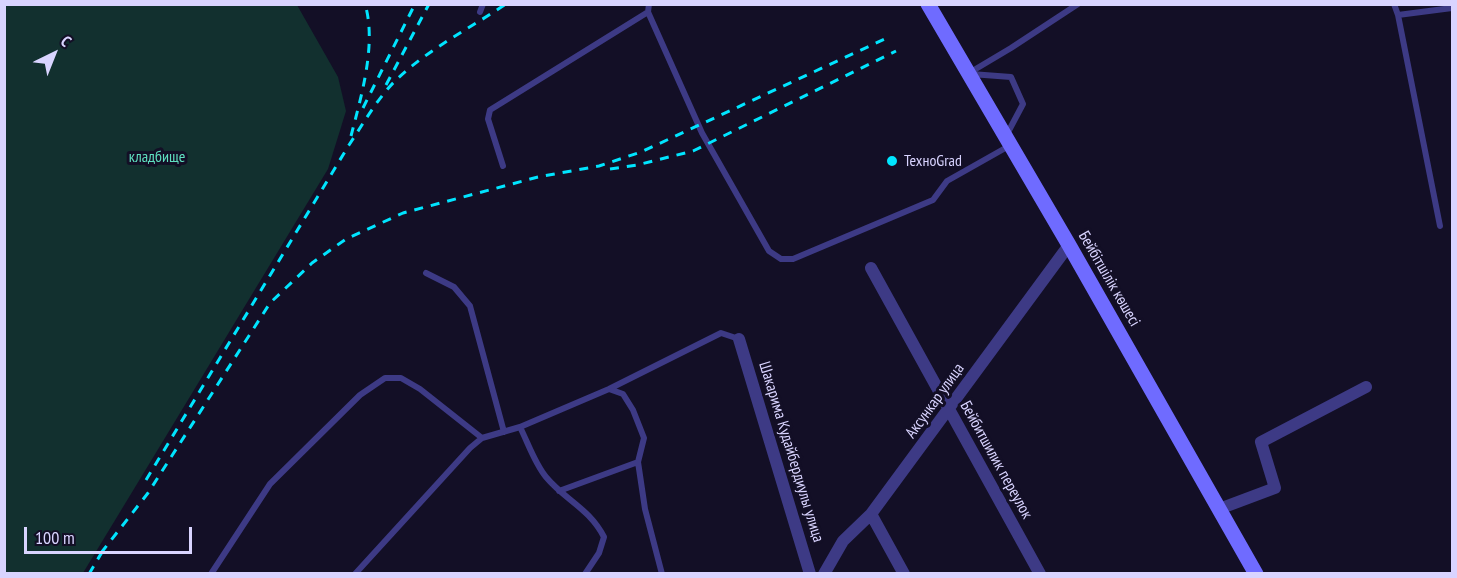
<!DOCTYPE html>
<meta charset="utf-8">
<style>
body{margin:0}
#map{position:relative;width:1457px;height:578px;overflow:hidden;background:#130f26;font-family:"PT Sans Narrow",sans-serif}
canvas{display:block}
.frame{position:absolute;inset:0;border:6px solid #d9d4ff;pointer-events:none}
.north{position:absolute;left:24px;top:24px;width:60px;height:60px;-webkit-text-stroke:4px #130f26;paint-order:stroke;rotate:43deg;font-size:16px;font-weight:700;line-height:24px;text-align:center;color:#d9d4ff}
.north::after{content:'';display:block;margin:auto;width:21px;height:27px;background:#d9d4ff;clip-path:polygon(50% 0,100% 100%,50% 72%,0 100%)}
.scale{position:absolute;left:24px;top:527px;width:168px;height:27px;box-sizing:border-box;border:3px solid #d9d4ff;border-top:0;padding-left:8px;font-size:18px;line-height:21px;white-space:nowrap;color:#d9d4ff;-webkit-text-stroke:4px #130f26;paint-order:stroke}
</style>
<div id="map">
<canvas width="1457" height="578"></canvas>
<div class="frame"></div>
<div class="north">С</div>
<div class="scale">100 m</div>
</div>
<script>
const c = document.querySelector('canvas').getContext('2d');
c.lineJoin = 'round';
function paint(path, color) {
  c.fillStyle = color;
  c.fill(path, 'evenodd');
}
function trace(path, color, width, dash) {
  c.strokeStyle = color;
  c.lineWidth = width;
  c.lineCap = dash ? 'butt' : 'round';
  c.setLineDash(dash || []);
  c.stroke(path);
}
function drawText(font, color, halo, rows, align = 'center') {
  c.font = font + ' "PT Sans Narrow",sans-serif';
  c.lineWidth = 6;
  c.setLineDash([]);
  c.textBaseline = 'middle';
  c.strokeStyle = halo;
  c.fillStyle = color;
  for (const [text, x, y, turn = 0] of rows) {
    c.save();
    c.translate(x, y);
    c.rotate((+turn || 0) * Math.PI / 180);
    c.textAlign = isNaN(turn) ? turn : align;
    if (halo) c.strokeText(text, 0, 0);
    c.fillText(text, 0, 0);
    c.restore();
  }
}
paint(new Path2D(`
 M4,5H297L338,77L346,111L328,169L83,573H5Z`), '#12302f');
trace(new Path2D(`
 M649,4L648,12L702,133L769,251L781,259H793L933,200L947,181L1009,146
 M1394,4L1398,15L1440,226
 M480,12L483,4
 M1398,15L1452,8
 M969,73L1011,48L1078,4
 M971,74L1011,77L1023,104L1006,136
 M503,166L488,119L490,110L648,12
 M426,273L454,287L470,306L504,432
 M609,389L623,394L633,410L644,438L638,462L645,509L662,574
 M520,427C528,443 535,464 546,477C565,500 589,508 604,537L599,553L585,574
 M559,491L638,462
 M211,574L270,484L360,395L385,378H401L420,389L482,438
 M355,574L470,448L482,438L520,427L609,389L721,333L739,339`), '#3d3a85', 6);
trace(new Path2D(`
 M871,268L1040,574
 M739,339L810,574
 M1219,509L1275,488L1261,442L1366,387
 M871,514L904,574
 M824,574L843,541L871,514L1069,245`), '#3d3a85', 12);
trace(new Path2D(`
 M928,4L1069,245L1256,574`), '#6f6bff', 15);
trace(new Path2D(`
 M386,85L429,4
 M363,108L415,4
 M351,136C361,97 377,44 365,4
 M610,169L637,165L693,151L896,51
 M146,480L349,145C363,124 377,99 395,81C428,49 469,29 506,4
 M101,553L148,493L270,303L312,263L346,239L403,213L538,177L599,166L641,152L889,37
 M89,574L105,547`), '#00e5ff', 3, [9, 8]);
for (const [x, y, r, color] of [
 [892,161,6,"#00e5ff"]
]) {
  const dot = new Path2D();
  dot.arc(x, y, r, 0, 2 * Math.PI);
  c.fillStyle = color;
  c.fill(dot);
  trace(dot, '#130f26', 2);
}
drawText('16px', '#5fe0c0', '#130f26', [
 ["кладбище",157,157]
]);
drawText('16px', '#d9d4ff', '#130f26', [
 ["ТехноGrad",904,161]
], 'left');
drawText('16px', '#d9d4ff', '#130f26', [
 ["Бейбітшілік көшесі",1109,279,60],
 ["Аксункар улица",935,401,-54],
 ["Шакарима Кудайбердиулы улица",791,452,73],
 ["Бейбитшилик переулок",996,460,61]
]);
</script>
